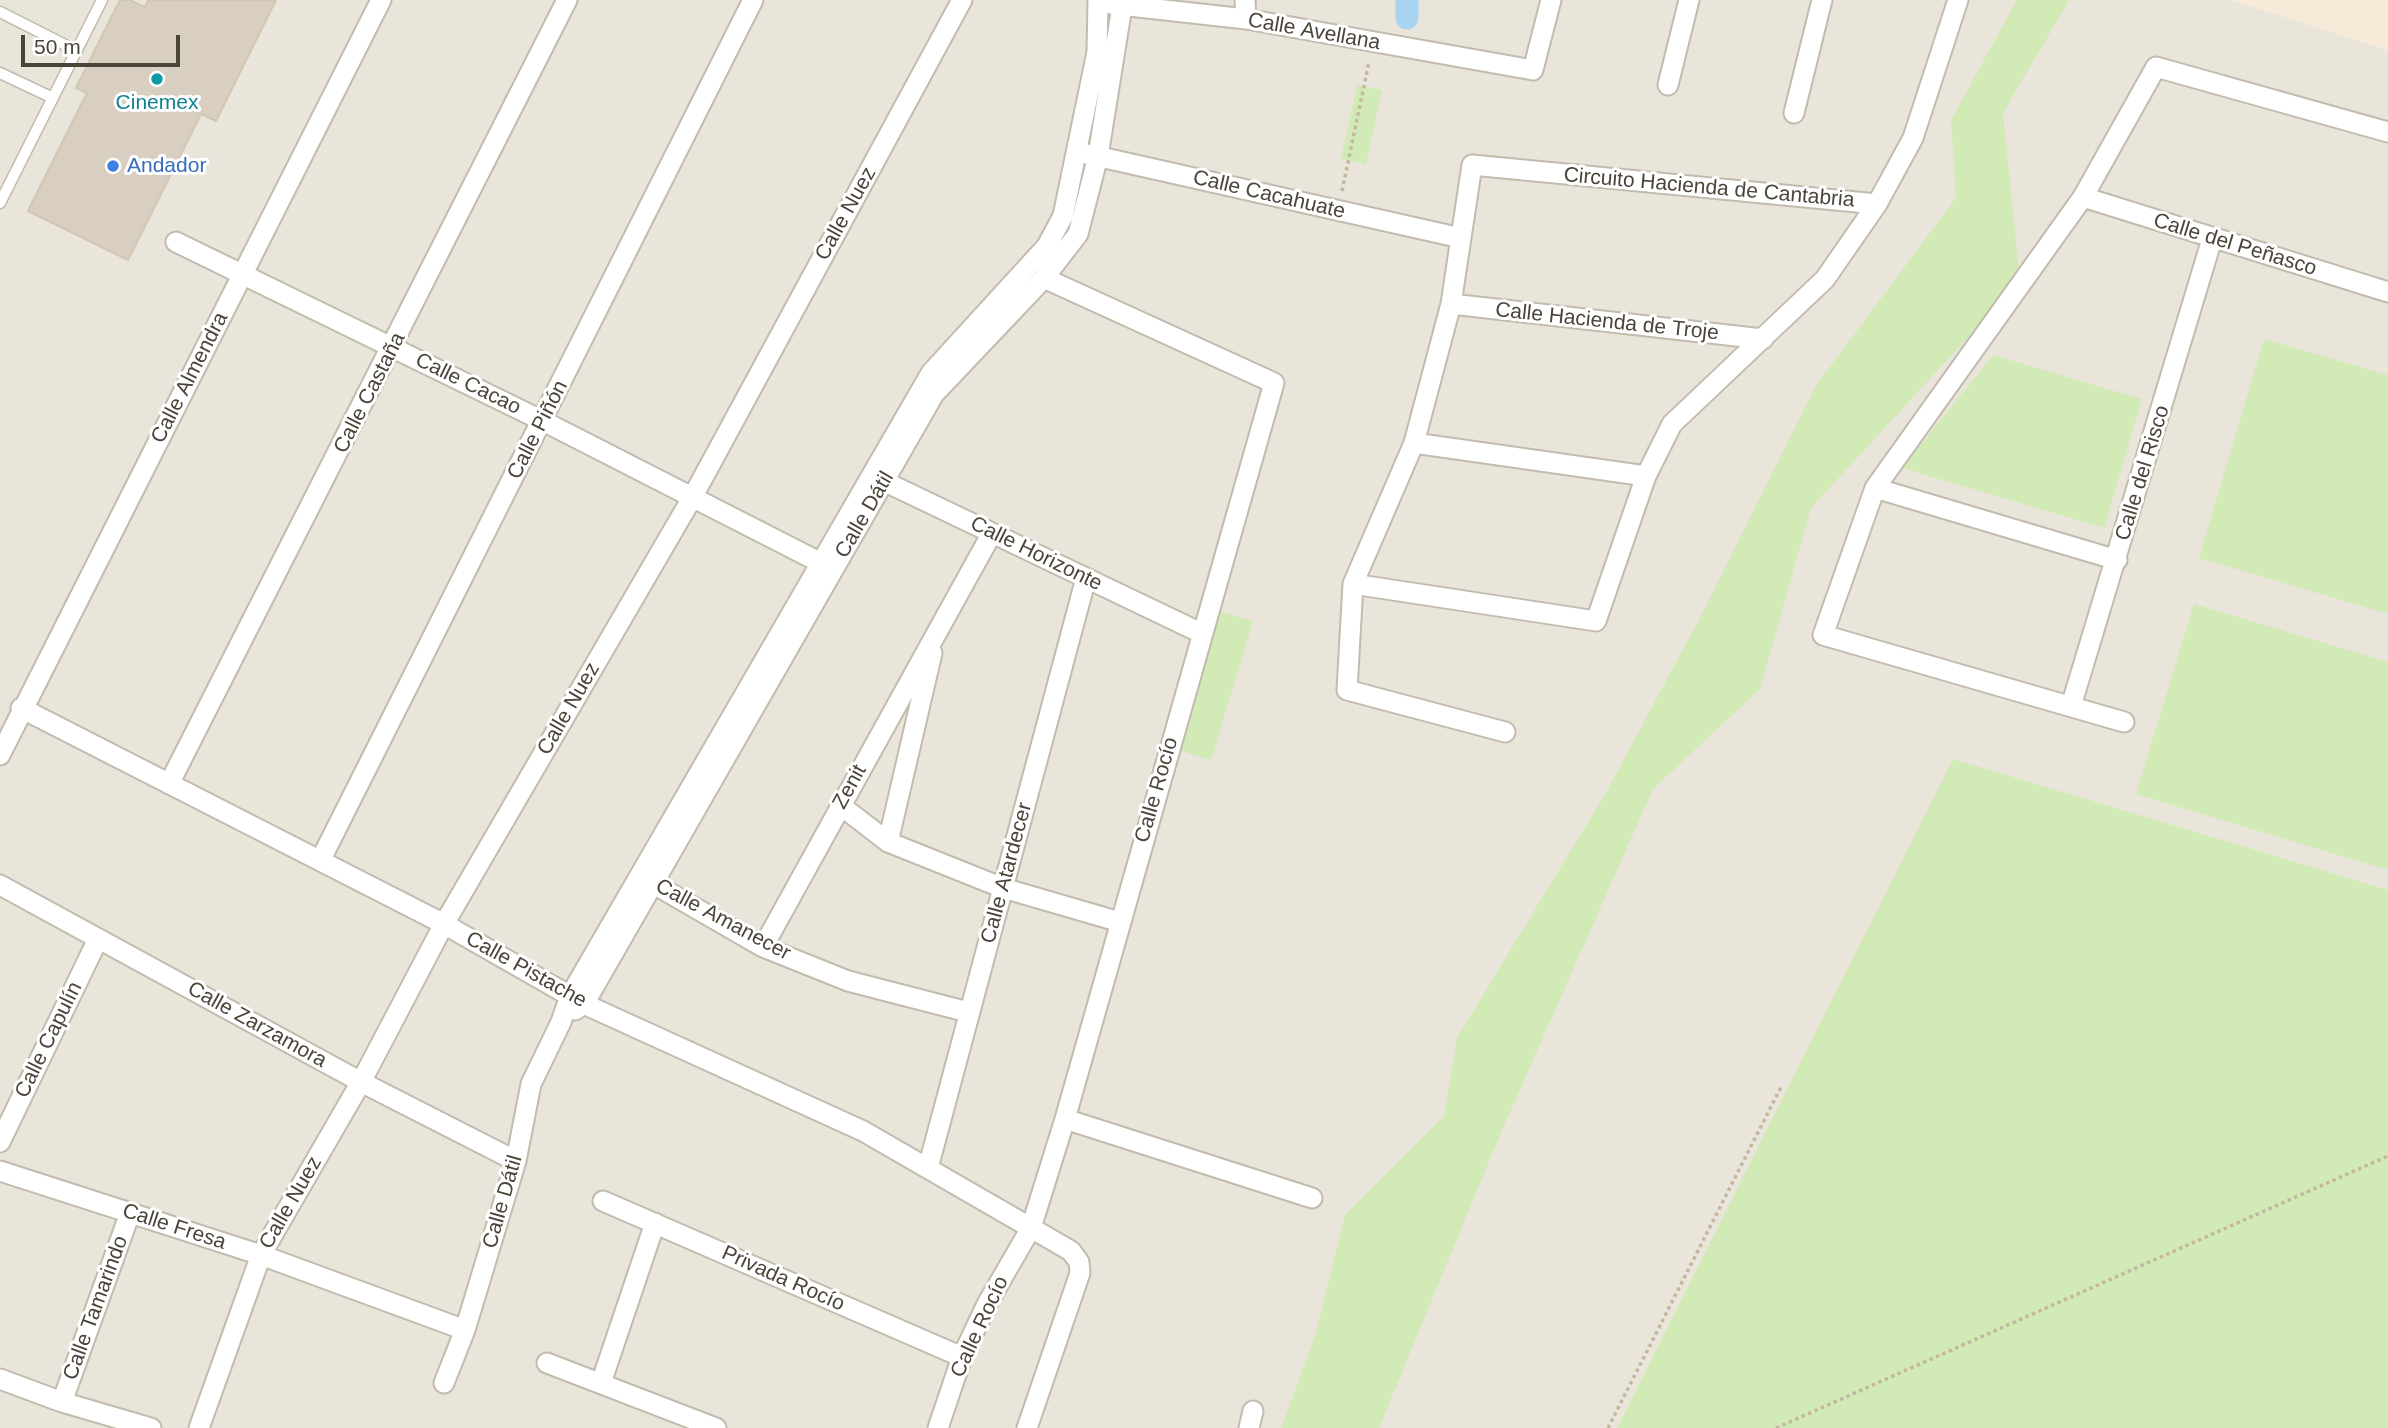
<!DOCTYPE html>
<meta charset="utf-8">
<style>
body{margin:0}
#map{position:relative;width:2388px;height:1428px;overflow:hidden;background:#f6f3ec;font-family:Helvetica,sans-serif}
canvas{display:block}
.scale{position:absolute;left:21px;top:35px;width:159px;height:32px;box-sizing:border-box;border:4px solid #4b4439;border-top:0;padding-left:9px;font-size:21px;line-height:24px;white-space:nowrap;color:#4b4439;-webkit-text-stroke:5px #fff;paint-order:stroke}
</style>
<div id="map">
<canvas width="2388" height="1428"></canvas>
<div class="scale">50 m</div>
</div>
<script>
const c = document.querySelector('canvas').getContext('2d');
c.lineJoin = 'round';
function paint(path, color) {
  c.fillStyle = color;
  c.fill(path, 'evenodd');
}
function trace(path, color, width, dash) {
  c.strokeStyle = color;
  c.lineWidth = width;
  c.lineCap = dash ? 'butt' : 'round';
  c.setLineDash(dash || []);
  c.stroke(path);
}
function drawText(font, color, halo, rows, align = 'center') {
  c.font = font + ' Helvetica,sans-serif';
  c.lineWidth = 6;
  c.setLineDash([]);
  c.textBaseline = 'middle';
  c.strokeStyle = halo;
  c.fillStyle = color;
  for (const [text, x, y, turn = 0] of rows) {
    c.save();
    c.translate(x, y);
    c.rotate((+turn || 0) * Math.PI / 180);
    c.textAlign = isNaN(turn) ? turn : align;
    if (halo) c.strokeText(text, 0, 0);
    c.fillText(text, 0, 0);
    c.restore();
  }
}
paint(new Path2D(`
 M0,0H2232L2388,50V1428H0Z`), '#eae5da');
paint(new Path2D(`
 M2232,0H2388V50Z`), '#f7ead8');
paint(new Path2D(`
 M2017,0H2069L2003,113L2020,281L1811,508L1760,689L1653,789L1502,1130L1379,1428H1281L1316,1333L1345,1215L1444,1116L1457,1038L1607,791L1704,610L1815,387L1956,198L1951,120Z
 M1357,85L1382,90L1366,164L1341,159Z
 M2264,339L2388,375V614L2199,558Z
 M1993,355L2142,399L2104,528L1902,468Z
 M2194,604L2388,662V870L2136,794Z
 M1220,611L1253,621L1211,760L1178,750Z
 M1953,759L2388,890V1428H1617Z`), '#d2eab5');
trace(new Path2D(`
 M1407,0V18`), '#a9d4f2', 23);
const building = new Path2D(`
 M120,0H130L145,7L148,0H276L216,121L201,114L128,260L28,211L87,93L76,88Z`);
paint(building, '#d8cfc1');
trace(building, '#d3c7b4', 2);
const lane = new Path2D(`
 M0,12L77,51
 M0,73L53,98
 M0,203L102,0`);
const street = new Path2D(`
 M1245,0L1246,19
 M1111,4L1246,19L1533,70L1551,0
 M1668,85L1689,0
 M1794,113L1822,0
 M1087,154L1461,238
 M2083,197L2388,292
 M176,242L543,421L829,567
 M1451,304L1763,339
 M1414,443L1646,476
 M875,477L1201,633
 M1875,488L2117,560
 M1353,584L1596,621L1646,476L1672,424L1825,279L1877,204L1913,138L1958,0
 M2071,706L2212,239
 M21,708L444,924L584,1004L863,1131L1071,1251L1079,1262L1080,1273L1027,1428
 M2124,722L1823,635L1875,488L2083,197L2156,67L2388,132
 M1505,732L1347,690L1353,584L1414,443L1451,304L1472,165L1877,204
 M0,755L381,0
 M169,784L567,0
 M840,805L888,842L1003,888L1120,922
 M888,842L932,653
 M321,859L753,0
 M640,876L763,947L848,981L968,1012
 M0,885L361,1082L516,1161
 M763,947L992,533
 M575,1010L584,1004L934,394L1044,278L1078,234L1098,156L1123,0
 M1065,1119L1312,1198
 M0,1142L98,939
 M928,1168L1086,578
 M0,1171L261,1255L465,1330
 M603,1201L962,1357
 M547,1363L716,1428
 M0,1379L62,1402L151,1428
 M444,1383L465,1330L516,1161L531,1084L561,1022L570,996L931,373L1047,246L1063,216L1097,52L1098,0
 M601,1383L655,1223
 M62,1402L130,1213
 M199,1428L261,1255L361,1082L444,924L692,498L962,0
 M938,1428L962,1357L987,1304L1031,1228L1065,1119L1274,383L1044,278
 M1249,1428L1253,1411`);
trace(lane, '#c2bbae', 13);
trace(street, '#c2bbae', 23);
trace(new Path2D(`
 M1342,191L1369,62
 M1608,1428L1782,1085
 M1776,1428L2388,1156`), '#c4b79f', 3.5, [3.5, 3.5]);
trace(lane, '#fff', 10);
trace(street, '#fff', 19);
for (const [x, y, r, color] of [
 [157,79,7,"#0f9aa8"],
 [113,166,7,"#3f7fe0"]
]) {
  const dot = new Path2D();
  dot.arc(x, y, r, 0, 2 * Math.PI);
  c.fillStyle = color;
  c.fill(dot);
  trace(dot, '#fff', 2.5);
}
drawText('21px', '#4b4439', '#fff', [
 ["Calle Avellana",1314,32,10],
 ["Circuito Hacienda de Cantabria",1709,188,5],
 ["Calle Cacahuate",1269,195,13],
 ["Calle Nuez",846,214,-61],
 ["Calle del Peñasco",2235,245,17],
 ["Calle Hacienda de Troje",1607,322,6],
 ["Calle Almendra",190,378,-63],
 ["Calle Cacao",468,384,26],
 ["Calle Castaña",370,393,-63],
 ["Calle Piñón",538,430,-63],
 ["Calle del Risco",2143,473,-73],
 ["Calle Dátil",865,515,-60],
 ["Calle Horizonte",1036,554,26],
 ["Calle Nuez",569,709,-60],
 ["Zenit",850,787,-61],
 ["Calle Rocío",1157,790,-74],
 ["Calle Atardecer",1007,873,-75],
 ["Calle Amanecer",723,920,28],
 ["Calle Pistache",526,970,29],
 ["Calle Zarzamora",257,1025,29],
 ["Calle Capulín",49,1040,-64],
 ["Calle Dátil",503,1202,-74],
 ["Calle Nuez",291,1203,-60],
 ["Calle Fresa",174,1227,18],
 ["Privada Rocío",783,1279,24],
 ["Calle Tamarindo",96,1308,-70],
 ["Calle Rocío",980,1327,-65]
]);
drawText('21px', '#0d838f', '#fff', [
 ["Cinemex",157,103]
]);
drawText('21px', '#366cbe', '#fff', [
 ["Andador",127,166]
], 'left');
</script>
